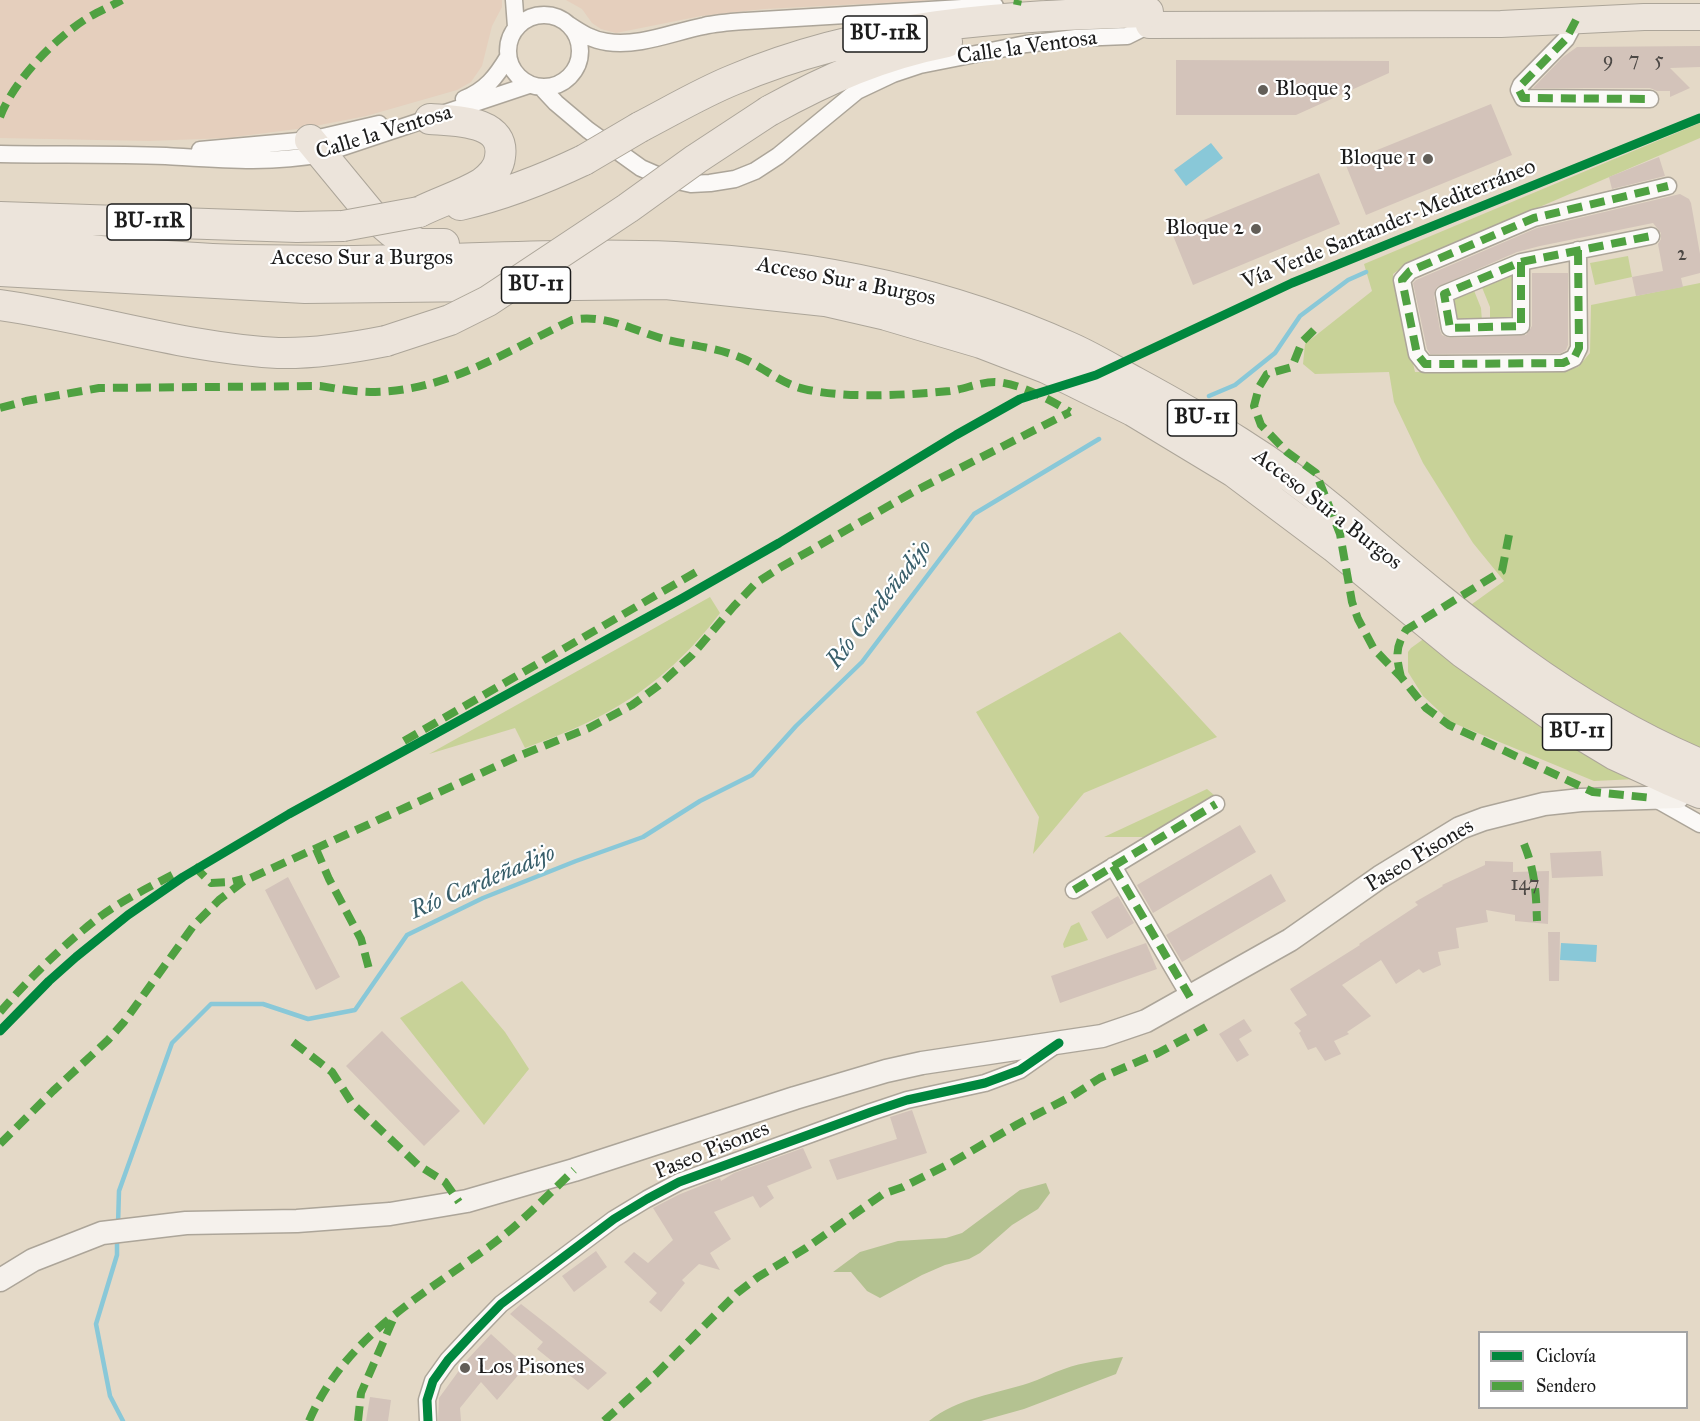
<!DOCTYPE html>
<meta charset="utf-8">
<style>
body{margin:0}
#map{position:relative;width:1700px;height:1421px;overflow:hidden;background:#e4d9c7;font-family:"IM FELL Great Primer",serif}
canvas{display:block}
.legend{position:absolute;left:1478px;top:1331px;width:210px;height:78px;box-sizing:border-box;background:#fff;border:2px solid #a4a4a4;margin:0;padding:8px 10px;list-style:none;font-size:18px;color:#1c1c1c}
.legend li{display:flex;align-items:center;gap:12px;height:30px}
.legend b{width:30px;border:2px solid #a4a4a4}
</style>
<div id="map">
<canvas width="1700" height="1421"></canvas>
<ul class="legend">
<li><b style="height:8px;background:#00873e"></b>Ciclovía</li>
<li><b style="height:8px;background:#4fa141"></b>Sendero</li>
</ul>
</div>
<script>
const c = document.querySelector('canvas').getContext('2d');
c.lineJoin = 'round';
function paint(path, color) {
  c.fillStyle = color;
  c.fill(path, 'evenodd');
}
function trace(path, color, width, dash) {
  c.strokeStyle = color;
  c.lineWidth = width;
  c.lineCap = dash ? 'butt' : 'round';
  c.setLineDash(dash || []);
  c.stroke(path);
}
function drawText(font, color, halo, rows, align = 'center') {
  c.font = font + ' "IM FELL Great Primer",serif';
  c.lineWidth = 4.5;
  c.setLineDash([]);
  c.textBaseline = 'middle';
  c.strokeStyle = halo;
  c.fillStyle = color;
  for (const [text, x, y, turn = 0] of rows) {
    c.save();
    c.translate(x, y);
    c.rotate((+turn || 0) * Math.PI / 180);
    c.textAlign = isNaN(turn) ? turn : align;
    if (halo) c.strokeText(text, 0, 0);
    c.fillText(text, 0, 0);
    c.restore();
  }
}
paint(new Path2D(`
 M0,0H502V7L492,26L482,66L471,82L457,90L366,116L305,128L226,138L149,141L0,138Z
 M566,0H940L764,9L701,16L616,33L601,29L592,23L582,9Z`), '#e5cfbd');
paint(new Path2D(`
 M1700,123V138L1407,264L1393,274L1415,372L1562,371L1578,367L1590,353L1591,305L1700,283V776L1594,781L1451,722L1423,696L1408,672V652L1411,648L1504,581L1473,543L1423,463L1394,402L1389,372L1315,374L1303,364L1305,344L1372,291L1364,264Z
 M1628,256L1632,277L1595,285L1590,263Z
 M1514,272L1515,321L1490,322V307L1481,285Z
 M1473,288L1481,308L1482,322L1456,323L1451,298Z
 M710,597L720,613C693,649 658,683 618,706C589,724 557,736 525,748L515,728L429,754Z
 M1120,632L1217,737L1084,793L1033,854L1039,817L976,712Z
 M1207,789L1214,795L1145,837H1104Z
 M1079,922L1088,940L1064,948L1063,944L1071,926Z
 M462,981L505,1032L529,1069L484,1125L400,1018Z`), '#c8d298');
paint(new Path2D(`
 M1046,1183L1050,1193L1038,1209L1012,1225L980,1253L969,1259L945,1265L922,1275L880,1298L867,1291L851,1272H833L860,1252L898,1241L946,1238L962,1233L1020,1190Z
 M1123,1357L1116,1374L1024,1409L981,1421H929C957,1398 996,1394 1029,1383C1041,1379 1052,1373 1064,1369C1083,1362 1103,1360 1123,1357Z`), '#b4c291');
paint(new Path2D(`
 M1211,143L1223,158L1186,186L1174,170Z
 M1561,943L1597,945L1596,962L1560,960Z`), '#89c8d8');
trace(new Path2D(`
 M1209,396L1235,385L1275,353L1300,316L1348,280L1366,272
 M118,1225L119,1191L172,1043L211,1004H263L308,1019L355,1010L407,935L483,898L576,861L643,837L700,801L752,775L796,726L862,662L974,514L1099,439
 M117,1237V1255L96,1324L110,1396L123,1421`), '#89c8d8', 4.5);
paint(new Path2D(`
 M1700,46V67L1670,68L1690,88L1670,97V91H1657L1650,88H1533L1563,57L1577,47Z
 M1176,60L1389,61V73L1296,115H1176Z
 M1491,104L1512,155L1366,215L1345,163Z
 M1659,157L1665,176L1612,189L1609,177Z
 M1319,173L1340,224L1193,285L1172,233Z
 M1680,194L1689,199L1691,203L1700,254V273L1681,278L1683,287L1636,296L1632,277L1663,271L1658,244L1661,239V233L1653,223L1540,246L1517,252L1437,287L1434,296L1440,330L1442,335L1450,338L1526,335L1532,326V273H1568V345L1566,350L1561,353L1430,354L1427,349L1413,283L1416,280L1537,228Z
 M1240,825L1256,852L1153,913L1137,885Z
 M1601,851L1603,876L1552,878L1550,853Z
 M1485,861L1513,862V872L1549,871L1548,924L1515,921V915L1486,910L1488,922L1456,928L1459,948L1438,952L1441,965L1423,973L1419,969L1396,984L1381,960L1342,985L1371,1016L1347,1032L1349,1034L1334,1041L1341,1054L1325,1061L1316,1047L1308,1050L1299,1033L1301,1031L1294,1023L1307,1015L1290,989L1360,945L1359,944L1418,905L1415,902L1443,886L1442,885L1485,865Z
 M1271,874L1286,901L1182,962L1166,935Z
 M288,877L340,977L316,990L265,890Z
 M1118,896L1134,923L1107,939L1091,912Z
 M1548,932H1560L1559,981H1549Z
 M1146,943L1157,969L1060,1003L1051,976Z
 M1244,1019L1252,1031L1239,1039L1249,1055L1237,1062L1219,1034Z
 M382,1031L460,1111L424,1146L346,1066Z
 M912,1110L927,1153L837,1180L829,1160L897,1139L890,1117Z
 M803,1148L812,1168L767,1186L774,1198L760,1208L753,1196L714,1212L731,1239L710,1253L720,1270L699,1264L682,1280L685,1283L661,1312L649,1302L657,1293L624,1262L634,1252L648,1263L673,1240L653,1208L678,1195L720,1178L721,1181L734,1173Z
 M596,1251L607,1267L574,1292L562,1276Z
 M521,1304L553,1329L607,1373L588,1390L537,1349L543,1342L510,1314Z
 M491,1334L526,1366L497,1400L481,1382L460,1408L461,1421H438L439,1398L466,1361Z
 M370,1397L391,1400L388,1421H366Z`), '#d3c3ba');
const minor = new Path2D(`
 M514,0L516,27
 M508 51a36 36 0 1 1 72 0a36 36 0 1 1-72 0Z
 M1576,20L1566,39L1521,85L1519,90L1523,98L1650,99
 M569,25C581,33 592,40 607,42C639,47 673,32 704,26C717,23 732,22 746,21L995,6
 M542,88L556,103L588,130L641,168L664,178L691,184L710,183L735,179L755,171L778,156L857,91L893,74L920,65L1026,44L1076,38L1127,36L1149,25
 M464,99C486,90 496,77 508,57
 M200,150L310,140L379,124
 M0,154C55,155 111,154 166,156C217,159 271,164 322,154L529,85
 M1578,250L1579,348L1574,358L1563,363L1444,364H1425L1417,354L1402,280L1410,271L1534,218L1668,186
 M1521,262V326L1450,328L1444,294L1521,262L1651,236
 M1654,798L1700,824
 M1113,866L1190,997
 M1074,890L1216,804
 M428,1421L427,1400L433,1381L448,1360L475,1331L501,1304L614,1219L647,1199L679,1182L871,1112L907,1100L985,1083L1020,1070L1057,1044`);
const secondary = new Path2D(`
 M0,1280L33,1260L102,1233L186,1223L297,1221L390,1214L467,1201L574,1170L795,1098L886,1071L922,1063L1102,1036L1146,1021L1290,940L1380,877L1460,828L1484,819L1544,804L1581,800L1678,797`);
const primary = new Path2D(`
 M1149,25L1501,24L1644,17H1700`);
const motorway = new Path2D(`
 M769,111C827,79 881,55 947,42
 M640,127C671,111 701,93 733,80C867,23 1005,16 1148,12
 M310,140L371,214L392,232L419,244H444
 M460,205C504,195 544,179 584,160
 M419,212C439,202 462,195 482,183C490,177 499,168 500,157C506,120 455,121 430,119
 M0,217L297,227L343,226
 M0,243C71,248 141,255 212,259C255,261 299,260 342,261C453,261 564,252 675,257C811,264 945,291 1069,347C1092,357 1113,370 1135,382C1205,420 1275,461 1336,512C1450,608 1561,706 1700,764
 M0,271L305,288L666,284L825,301L886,315L981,343L1046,368L1133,411L1234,472L1334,547L1462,652L1562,723L1615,755L1669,780L1700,793
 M0,305C93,318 184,348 278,353C314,354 351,348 386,341`);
trace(minor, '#aca599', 19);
trace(secondary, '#aca599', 25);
trace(primary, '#aca599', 28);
trace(motorway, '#aca599', 32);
trace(minor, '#fbf9f7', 16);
trace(secondary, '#f5f1ec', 22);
trace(primary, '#ece4db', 26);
trace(motorway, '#ece4db', 30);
const motorwayBridge = new Path2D(`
 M584,160L640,127
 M343,226L419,212
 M386,341L450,320L488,301L628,208L696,159L769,111`);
trace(motorwayBridge, '#aca599', 32, []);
trace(motorwayBridge, '#ece4db', 30);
trace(new Path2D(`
 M1017,5L1018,0
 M1576,20L1566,39L1521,85L1519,90L1523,98L1650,99
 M0,117C14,80 56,37 89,17C100,11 111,6 122,0
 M1578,250L1579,348L1574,358L1563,363L1444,364H1425L1417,354L1402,280L1410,271L1534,218L1668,186
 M1521,262V326L1450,328L1444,294L1521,262L1651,236
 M1314,330L1302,342L1292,367L1267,374L1259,387L1254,406L1261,425L1287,452L1316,473L1340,534L1352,602L1358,619L1374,649L1401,677L1426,708L1449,725L1593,792L1653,798
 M0,408L26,401L99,388L320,386C338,389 356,392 375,392C447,391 509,350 572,320C605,313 636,332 668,340C693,346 720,348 744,359C764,368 782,384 804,389C846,399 907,395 950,391C965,389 980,382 995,382C1019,383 1051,400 1070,412
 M1401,677C1396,656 1395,648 1406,630L1502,571L1509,535
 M404,741L698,571
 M1524,844C1535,871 1536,892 1537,921
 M316,849L329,879L361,939L369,969
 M194,866L211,883L231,882L243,879
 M1113,866L1190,997
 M1074,890L1216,804
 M0,1012C28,980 59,949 93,922C118,902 148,888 176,873
 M293,1042L332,1072L352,1103L418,1165L445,1182L459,1202
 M0,1144L53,1091L108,1040L124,1022L194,925L219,900L244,881L521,755L589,728L632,705L658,686L692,655L734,606L756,583L781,567L915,491L1070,412
 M309,1421C345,1337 420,1297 490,1246C520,1224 547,1196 574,1170
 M358,1421L361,1393L395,1315
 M604,1421L657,1373L737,1293L758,1277L806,1248L883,1194L903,1187L949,1164L1018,1124L1072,1096L1100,1078L1158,1053L1206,1027`), '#4fa141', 8, [15, 8]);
trace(new Path2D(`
 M0,1031L49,981L76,957L128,915L183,877L289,814L681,599L779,543L956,435L1020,399L1096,375L1292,283L1700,118
 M428,1421L427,1400L433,1381L448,1360L475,1331L501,1304L614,1219L647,1199L679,1182L871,1112L907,1100L985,1083L1020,1070L1059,1043`), '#00873e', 9);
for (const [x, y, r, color] of [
 [1263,90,6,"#625e58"],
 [1428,159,6,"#625e58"],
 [1256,229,6,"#625e58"],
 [465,1368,6,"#625e58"]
]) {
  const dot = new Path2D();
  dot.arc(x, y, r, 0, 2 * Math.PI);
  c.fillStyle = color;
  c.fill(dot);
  trace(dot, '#fff', 2);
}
drawText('20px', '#4c4845', null, [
 ["9",1608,61],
 ["7",1634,61],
 ["5",1659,61],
 ["2",1682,255],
 ["147",1525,885]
]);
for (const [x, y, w] of [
 [885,34,84],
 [149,222,84],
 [536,285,69],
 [1202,418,69],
 [1577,732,69]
]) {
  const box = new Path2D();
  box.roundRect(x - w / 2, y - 18, w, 36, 4.5);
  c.fillStyle = '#fff';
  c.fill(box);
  trace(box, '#1c1c1c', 1.5);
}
drawText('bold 21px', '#1c1c1c', null, [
 ["BU-11R",885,34],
 ["BU-11R",149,222],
 ["BU-11",536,285],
 ["BU-11",1202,418],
 ["BU-11",1577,732]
]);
drawText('22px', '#1c1c1c', '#fff', [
 ["Calle la Ventosa",1027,48,-8],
 ["Calle la Ventosa",384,133,-17],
 ["Vía Verde Santander-Mediterráneo",1389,225,-22],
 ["Acceso Sur a Burgos",362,259],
 ["Acceso Sur a Burgos",846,282,11],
 ["Acceso Sur a Burgos",1327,510,38],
 ["Paseo Pisones",1420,856,-31],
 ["Paseo Pisones",712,1151,-22]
]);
drawText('22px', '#1c1c1c', '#fff', [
 ["Bloque 3",1275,90],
 ["Bloque 1",1416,159,"right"],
 ["Bloque 2",1244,229,"right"],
 ["Los Pisones",477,1368]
], 'left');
drawText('italic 24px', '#385e6a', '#fff', [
 ["Río Cardeñadijo",880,605,-52],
 ["Río Cardeñadijo",483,883,-23]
]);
</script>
